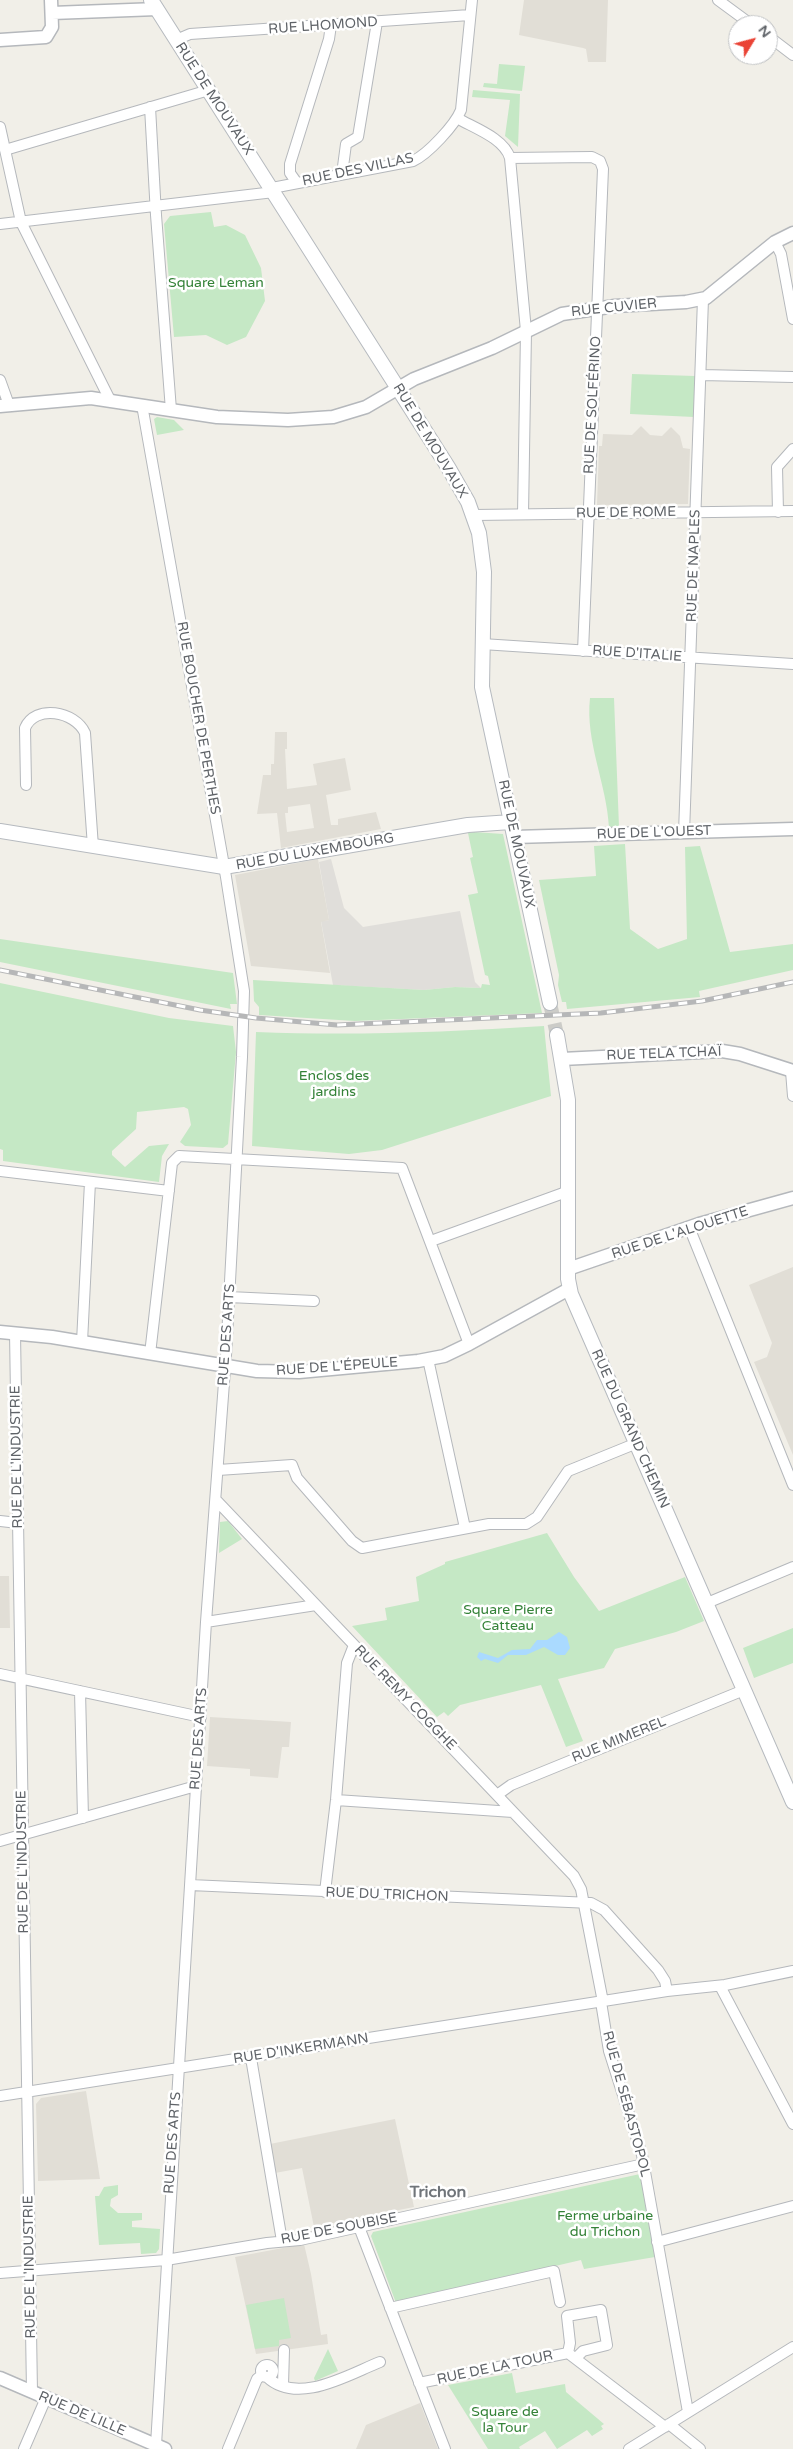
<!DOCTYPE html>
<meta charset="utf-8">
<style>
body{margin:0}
#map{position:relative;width:793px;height:2449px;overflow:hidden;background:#f1efe8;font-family:"Varela Round",sans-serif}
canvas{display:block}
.north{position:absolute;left:728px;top:15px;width:50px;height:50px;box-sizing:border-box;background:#fff;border:1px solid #bfc1c3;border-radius:50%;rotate:53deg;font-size:14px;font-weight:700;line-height:20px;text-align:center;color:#5f6368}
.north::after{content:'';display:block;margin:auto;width:18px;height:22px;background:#ea4335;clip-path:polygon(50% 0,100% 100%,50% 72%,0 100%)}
</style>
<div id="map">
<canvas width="793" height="2449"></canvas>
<div class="north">N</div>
</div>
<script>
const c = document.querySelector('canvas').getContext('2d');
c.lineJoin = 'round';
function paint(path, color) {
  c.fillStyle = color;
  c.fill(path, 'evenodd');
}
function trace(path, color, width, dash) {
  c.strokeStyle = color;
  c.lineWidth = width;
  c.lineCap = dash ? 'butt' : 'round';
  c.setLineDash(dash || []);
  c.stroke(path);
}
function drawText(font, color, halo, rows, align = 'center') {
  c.font = font + ' "Varela Round",sans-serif';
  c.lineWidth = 5;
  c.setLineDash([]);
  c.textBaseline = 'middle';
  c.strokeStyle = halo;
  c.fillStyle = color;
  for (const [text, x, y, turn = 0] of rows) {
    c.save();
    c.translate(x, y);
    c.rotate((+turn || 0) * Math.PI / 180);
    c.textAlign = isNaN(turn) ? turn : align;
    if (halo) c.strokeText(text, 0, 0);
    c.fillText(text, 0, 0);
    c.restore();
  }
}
paint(new Path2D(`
 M331,859L344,908L363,927L460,911L475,982L481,988L455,987L424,990L333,985L321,921L329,920L319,862Z`), '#e0deda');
paint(new Path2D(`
 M524,0H608L606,62H588L586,49L583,48L519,35Z
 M641,426L650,435L662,436L671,427L680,436L683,448L690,449L688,504L597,505L599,446H602L603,434L632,435Z
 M275,732H287V749H285L287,789L317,785L313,764L345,758L351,790L326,795L331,825H338V819L376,812L381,829L281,848L277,813L257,814L263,775H271V764H274ZM310,804L314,828L287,832L285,813H288V807Z
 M318,859L329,920L321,922L330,973L251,966L235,875Z
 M793,1267V1455L754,1362L767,1357L772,1343L749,1285Z
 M0,1576H9L10,1628H0Z
 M210,1717L291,1722L289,1747H282L278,1778L250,1776V1769L207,1766Z
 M86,2091L100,2179L38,2181L36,2104L41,2098Z
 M395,2119L414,2207L314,2227L302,2168L275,2173L270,2144Z
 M304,2244L311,2274L321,2335L327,2334L328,2344L256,2354L235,2257Z
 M420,2403L438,2449H356L366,2425Z`), '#e1ded6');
paint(new Path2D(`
 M499,64L525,66L522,91L483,87L484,83L497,84Z
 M473,90L520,94L518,147L505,136L510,100L472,97Z
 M211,212L214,227L226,225L245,235L261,268L265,301L246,337L227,345L206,335L174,337L164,224L170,216Z
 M632,374L695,376L694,417L630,414Z
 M157,417L174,420L184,430L157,435L154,419Z
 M590,698H614L619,827L609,828C607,784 585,742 590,698Z
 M474,832L503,834L542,1013L355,1021L259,1015V1007L254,1001L253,980L424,990L455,987L481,988L482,984L490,985L488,976L485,975L468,895L478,893L470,858L473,857L468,833Z
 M625,844L630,929L658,949L687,939L685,847L700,846L730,952L793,944V970L699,991L700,997L567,1009L566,1002H562L558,985L559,975L539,880L596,876L594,846Z
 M0,939L233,973L237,1004H230L231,1009L0,962Z
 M0,983L169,1018L233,1026L236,1052L228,1144L223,1148L185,1146L180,1142L191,1125L188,1109L184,1107L137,1112L136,1129L112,1151V1155L125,1167L149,1146L169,1144L162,1156L159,1182L3,1161V1150L0,1149Z
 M544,1026L551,1096L382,1150L349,1154L252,1146L256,1032C353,1036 448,1032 544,1026Z
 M228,1521L242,1539L219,1553L220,1522Z
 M547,1533L574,1577L599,1611L685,1577L704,1621L676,1632L615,1649L604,1668L558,1679L583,1741L566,1747L541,1685L460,1705L448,1716L444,1712L437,1717L352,1626L387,1620L385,1608L419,1601L416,1577L445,1564V1562Z
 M793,1628V1663L754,1678L743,1648Z
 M640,2174L655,2257L584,2269L581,2260L396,2303L371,2236L373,2232Z
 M118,2185V2195L111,2199L110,2206L118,2213H142V2220L132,2221V2227L160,2229L159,2249L156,2253L141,2254L140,2243L99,2245L95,2196H99L104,2187Z
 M284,2298L291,2338L279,2340V2346L255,2349L246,2305Z
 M328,2349L338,2371L315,2381L314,2378Z
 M512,2373L516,2393L565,2384L566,2392L604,2424L601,2426L603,2429L592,2436L587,2430L557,2449L545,2431L519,2447L520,2449H488L448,2385Z`), '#c5e8c5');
paint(new Path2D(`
 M559,1632L567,1637L570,1648L565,1655H558L544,1647L526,1655H508L498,1663L485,1659L481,1661L477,1657L479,1652L498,1658L512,1650L530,1649L537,1640H547Z`), '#aadaff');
trace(new Path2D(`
 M550,1003L557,1035`), '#ccccc8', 14, [14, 7]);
const minor = new Path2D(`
 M718,0L752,25
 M768,36L793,55
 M176,40L190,34L470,15
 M150,107L156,215L171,410
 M457,118C474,128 504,138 510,158L526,331L523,514
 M0,127L21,222L110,400
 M5,150L209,90
 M510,158L592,157L600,161L603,169L583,651
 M342,174L346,144L358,137L377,22
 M297,183L290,173V164L329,39L331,25
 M272,188L413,161C428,154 455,125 461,110L472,0
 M0,224L274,192
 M775,242L781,254L793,319
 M701,375L793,377
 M0,380L9,405
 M142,405L226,877L244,991L242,1057L226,1356L206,1622L156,2445
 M778,512L777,467L793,449
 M474,515L793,511
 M482,644L793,664
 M26,785L25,728C35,704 75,711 85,733L93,847
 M684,833L703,299
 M791,1071L793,1096
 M0,1171L169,1191
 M689,1227L793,1485
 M431,1241L569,1191
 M229,1297L314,1301
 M15,1333L32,2392
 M82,1342L90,1182
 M150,1354L172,1163L179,1156L402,1168L469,1344
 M428,1359L465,1528
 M218,1470L292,1465L297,1478L352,1541L362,1548L489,1524H526L537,1517L568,1471L637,1443
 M216,1500L574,1876L581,1889L603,2002
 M0,1521L18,1523
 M707,1603L793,1567
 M206,1622L316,1605
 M0,1674L201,1717
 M80,1691L83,1818
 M497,1795L511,1785L744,1690
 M336,1800L513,1812
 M0,1841L196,1786
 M190,1885L591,1903L604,1910L658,1970L665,1981L667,1991
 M325,1892L336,1800L347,1663L354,1645
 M720,1986L793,2124
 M601,2002L609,2051L642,2155L688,2412
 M251,2058L282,2241
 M0,2096L667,1991L725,1985L793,1971
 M359,2227L445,2449
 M657,2242L793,2206
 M0,2273L166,2260L267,2243L300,2240L644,2164
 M390,2308L554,2271L560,2302
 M568,2353L570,2343L567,2316L601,2310L607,2345L583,2351L576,2358
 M261 2371a6 6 0 1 1 12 0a6 6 0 1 1-12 0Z
 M267,2377C298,2406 349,2374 380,2362
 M419,2383L568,2353L665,2427
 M283,2385L284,2350
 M669,2424L700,2449
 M24,2449L46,2398
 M228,2449L257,2379L262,2375
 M629,2449L793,2347`);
const tertiary = new Path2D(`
 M52,13L157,9
 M0,40L46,37L52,27L51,0
 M0,406L91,398L217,417L288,420L333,417L366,407L414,379L492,348L562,314L615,306L686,302L706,298L775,242L793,233
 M514,837L793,829
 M562,1059L722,1051L740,1054L793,1071
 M568,1269L699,1224L793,1198
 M0,1332L52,1337L257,1371L299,1372L418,1361L444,1356L469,1344L569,1289
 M0,2378L165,2449`);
const secondary = new Path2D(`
 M151,0L448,467L468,502L479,533L484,572L482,687L550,1003
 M0,831L224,867L468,825L511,822
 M557,1035L568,1100V1279L571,1294L793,1802`);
trace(minor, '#b5b8bc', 12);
trace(tertiary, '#b5b8bc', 15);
trace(secondary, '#b6babf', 16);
trace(minor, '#fff', 10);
trace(tertiary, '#fff', 12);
trace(secondary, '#fff', 14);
const rail = new Path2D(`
 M0,970L200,1010L256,1018L337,1025L601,1013L702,1001L793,982`);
trace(rail, '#b6b7b8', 5);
trace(rail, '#fff', 3, [9]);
drawText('14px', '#5f6368', '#fff', [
 ["RUE LHOMOND",323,26,-4],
 ["RUE DE MOUVAUX",214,99,57],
 ["RUE DES VILLAS",358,170,-12],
 ["RUE CUVIER",614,308,-6],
 ["RUE DE SOLFÉRINO",593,405,-87],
 ["RUE DE MOUVAUX",430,441,59],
 ["RUE DE ROME",626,513,-1],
 ["RUE DE NAPLES",694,566,-88],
 ["RUE D'ITALIE",637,654,4],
 ["RUE BOUCHER DE PERTHES",198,718,80],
 ["RUE DE L'OUEST",654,833,-2],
 ["RUE DE MOUVAUX",516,844,78],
 ["RUE DU LUXEMBOURG",315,852,-10],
 ["RUE TELA TCHAÏ",664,1054,-2],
 ["RUE DE L'ALOUETTE",680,1233,-18],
 ["RUE DES ARTS",227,1335,-86],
 ["RUE DE L'ÉPEULE",337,1367,-4],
 ["RUE DU GRAND CHEMIN",630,1429,66],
 ["RUE DE L'INDUSTRIE",17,1457,-91],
 ["RUE REMY COGGHE",405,1698,46],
 ["RUE DES ARTS",199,1739,-86],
 ["RUE MIMEREL",619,1740,-22],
 ["RUE DE L'INDUSTRIE",23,1862,-91],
 ["RUE DU TRICHON",387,1895,2],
 ["RUE D'INKERMANN",301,2049,-9],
 ["RUE DE SÉBASTOPOL",626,2104,75],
 ["RUE DES ARTS",173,2143,-86],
 ["RUE DE SOUBISE",339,2229,-11],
 ["RUE DE L'INDUSTRIE",30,2267,-91],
 ["RUE DE LA TOUR",495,2368,-12],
 ["RUE DE LILLE",82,2414,23]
]);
drawText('14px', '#348238', '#fff', [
 ["Square Leman",216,283],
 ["Enclos des",334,1076],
 ["jardins",334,1092],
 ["Square Pierre",508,1610],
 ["Catteau",508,1626],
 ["Ferme urbaine",605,2216],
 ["du Trichon",605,2232],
 ["Square de",505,2412],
 ["la Tour",505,2428]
]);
drawText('bold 16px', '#70757a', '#fff', [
 ["Trichon",438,2193]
]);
</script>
